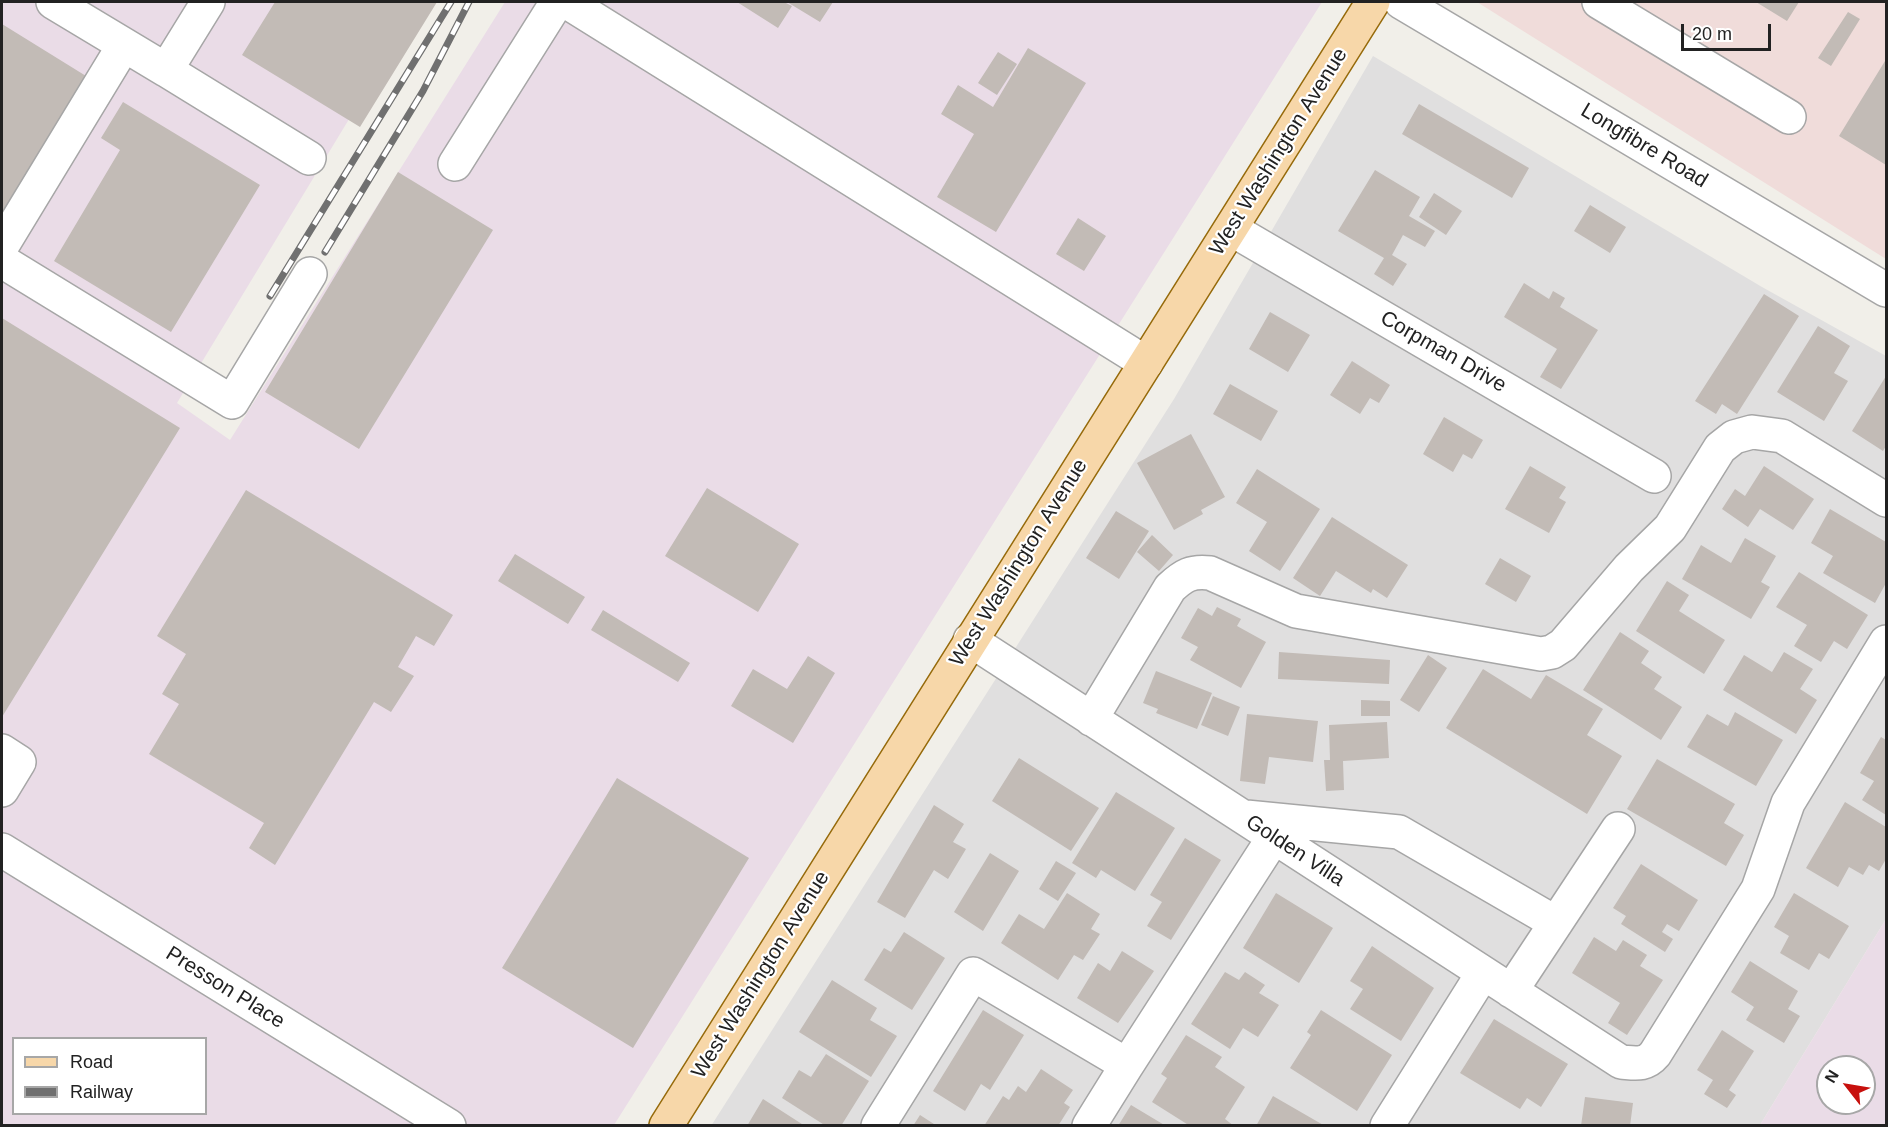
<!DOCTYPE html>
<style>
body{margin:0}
#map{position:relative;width:1888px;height:1127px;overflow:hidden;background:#f1efe9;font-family:Helvetica,sans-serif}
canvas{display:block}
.frame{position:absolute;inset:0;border:3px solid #222;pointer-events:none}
.legend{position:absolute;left:12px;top:1037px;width:195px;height:78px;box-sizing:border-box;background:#fff;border:2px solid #a7a7a7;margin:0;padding:8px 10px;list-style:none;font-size:18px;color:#222}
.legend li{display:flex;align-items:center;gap:12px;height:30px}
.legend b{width:30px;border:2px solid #a7a7a7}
.north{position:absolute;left:1816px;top:1055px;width:60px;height:60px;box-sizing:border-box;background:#fff;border:2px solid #a7a7a7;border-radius:50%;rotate:301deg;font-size:16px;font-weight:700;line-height:24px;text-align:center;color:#222}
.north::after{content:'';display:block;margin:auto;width:21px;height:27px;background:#c7100d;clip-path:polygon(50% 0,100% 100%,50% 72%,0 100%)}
.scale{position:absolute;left:1681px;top:24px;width:90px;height:27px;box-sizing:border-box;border:3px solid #222;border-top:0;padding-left:8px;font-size:18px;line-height:21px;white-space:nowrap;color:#222;-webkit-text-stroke:4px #fff;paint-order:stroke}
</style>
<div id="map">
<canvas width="1888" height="1127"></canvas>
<div class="frame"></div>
<ul class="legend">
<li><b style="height:8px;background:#f7d7a9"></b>Road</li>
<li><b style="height:8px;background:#707070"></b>Railway</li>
</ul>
<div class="north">N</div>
<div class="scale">20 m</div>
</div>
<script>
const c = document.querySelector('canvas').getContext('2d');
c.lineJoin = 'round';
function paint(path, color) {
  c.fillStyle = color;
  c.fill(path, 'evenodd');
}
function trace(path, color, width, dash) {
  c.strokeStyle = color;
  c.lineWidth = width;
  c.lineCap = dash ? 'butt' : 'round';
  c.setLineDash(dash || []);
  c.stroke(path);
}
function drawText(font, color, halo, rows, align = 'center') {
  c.font = font + ' Helvetica,sans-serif';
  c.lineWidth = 4.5;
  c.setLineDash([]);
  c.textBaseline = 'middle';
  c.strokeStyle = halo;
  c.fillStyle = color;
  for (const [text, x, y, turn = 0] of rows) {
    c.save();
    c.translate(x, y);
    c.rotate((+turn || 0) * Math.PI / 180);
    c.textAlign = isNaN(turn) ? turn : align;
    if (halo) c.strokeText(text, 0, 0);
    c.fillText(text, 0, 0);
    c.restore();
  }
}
paint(new Path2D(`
 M1373,56L1762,287L1886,356V919L1760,1125L711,1126L1174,399Z`), '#e0dfdf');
paint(new Path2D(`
 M1477,2H1886V259Z`), '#f0dcda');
paint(new Path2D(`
 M2,2H420L177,403L230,440L505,2H1322L614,1125L2,1126ZM14,1038H206V1114H14Z
 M1886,919V1125H1760ZM1828,1067H1864V1103H1828Z`), '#eadce7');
paint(new Path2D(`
 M275,2H437L360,127L242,55Z
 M737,2H784L792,6L778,28Z
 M787,2H833L820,22Z
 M1756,2H1799L1787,21Z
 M1848,12L1860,19L1831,66L1818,58Z
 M2,24L86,76L2,216Z
 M1028,48L1086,83L996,232L937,197L974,134L941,114L958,85L993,107Z
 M998,52L1017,64L997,95L978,83Z
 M1885,61L1886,62V165L1839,136Z
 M123,102L260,185L171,332L54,261L120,150L101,138Z
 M1419,104L1529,168L1512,198L1402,134Z
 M1375,170L1420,197L1409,216L1435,231L1425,247L1403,235L1392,255L1407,264L1393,286L1374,274L1384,258L1338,231Z
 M398,172L493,230L359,449L265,392Z
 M1434,193L1462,211L1446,235L1419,217Z
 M1590,205L1626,227L1610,253L1574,231Z
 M1078,218L1106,236L1084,271L1056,254Z
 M1524,283L1549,299L1553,291L1565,298L1560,307L1598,330L1561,389L1540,377L1557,349L1504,317Z
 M1764,294L1799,316L1737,414L1722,404L1716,414L1695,401Z
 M1270,312L1310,335L1288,372L1249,349Z
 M2,318L180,428L2,717Z
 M1818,326L1850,346L1834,373L1848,381L1824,421L1777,392Z
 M1352,361L1390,385L1379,403L1370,398L1360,414L1330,395Z
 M1886,376V446L1883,451L1852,431Z
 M1230,384L1278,411L1261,441L1213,414Z
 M1444,417L1483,440L1472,459L1463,454L1453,472L1423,454Z
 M1191,434L1225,497L1201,510L1203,514L1174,530L1137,463Z
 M1530,466L1566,487L1559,498L1566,502L1549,533L1505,509Z
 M1764,466L1814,499L1793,530L1760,509L1748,527L1722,509L1735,489L1745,496Z
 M1257,469L1320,509L1280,571L1249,551L1267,522L1236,503Z
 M707,488L799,544L758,612L665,556Z
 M246,490L453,615L434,646L416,636L398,667L414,676L391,712L374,702L275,865L249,848L264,823L149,754L179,704L162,694L186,654L157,636Z
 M1830,509L1886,542V583L1875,603L1823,573L1833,556L1811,543Z
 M1116,511L1149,531L1119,579L1086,558Z
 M1332,517L1408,565L1387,598L1373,589L1371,593L1336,571L1320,596L1293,578Z
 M1152,535L1173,555L1159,571L1137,552Z
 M1745,538L1776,556L1761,582L1770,587L1751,619L1682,579L1701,545L1731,563Z
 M515,554L585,597L568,624L498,581Z
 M1500,558L1531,576L1516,602L1485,584Z
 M1799,572L1868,615L1847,649L1834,641L1821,662L1794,646L1807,625L1776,607Z
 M1667,581L1689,595L1679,611L1725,640L1704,674L1636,631Z
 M1217,607L1241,619L1237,626L1266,642L1241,688L1190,660L1198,647L1181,638L1198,608L1212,616Z
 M603,610L690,663L678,682L591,630Z
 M1620,632L1649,651L1641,663L1662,677L1654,689L1682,707L1661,740L1583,690Z
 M1279,652L1390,660L1389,684L1278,679Z
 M1784,652L1813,669L1800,689L1817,700L1796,734L1723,690L1744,655L1772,672Z
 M1428,655L1447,668L1419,712L1400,700Z
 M808,656L835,673L793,743L731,706L753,669L787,689Z
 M1483,669L1531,699L1546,675L1603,709L1587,735L1622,756L1587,814L1446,728Z
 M1156,671L1212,693L1197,729L1156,713L1158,709L1143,703Z
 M1213,696L1240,707L1228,736L1201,725Z
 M1361,700L1390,701V716H1361Z
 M1735,712L1783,740L1756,786L1687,747L1707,714L1728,726Z
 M1247,714L1318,721L1313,762L1269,757L1265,784L1240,781Z
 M1387,722L1389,758L1343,761L1344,790L1326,791L1324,760H1330L1329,725Z
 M1881,737L1886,740V815L1862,800L1874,781L1860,773Z
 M1019,758L1099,808L1071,851L992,801Z
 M1657,759L1735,804L1724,823L1744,835L1726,866L1627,809Z
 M617,778L749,858L633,1048L502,968Z
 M1116,792L1175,828L1135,891L1101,870L1096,878L1072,863Z
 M1845,802L1886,827V859L1879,871L1869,865L1863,875L1849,867L1838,887L1806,868Z
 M934,805L964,824L953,842L966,849L948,879L934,870L905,918L877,902Z
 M1185,838L1221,860L1171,940L1147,926L1162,902L1150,895Z
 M990,853L1019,871L983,931L954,912Z
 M1056,861L1076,873L1058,901L1039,889Z
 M1641,864L1698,900L1679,931L1667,924L1662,932L1673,939L1665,952L1621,924L1626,916L1613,908Z
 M1067,893L1100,914L1091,929L1100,934L1083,960L1074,955L1058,980L1001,943L1019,914L1044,929Z
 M1276,893L1333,928L1299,983L1243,948Z
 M1794,893L1849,926L1829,959L1819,953L1809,970L1780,953L1789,936L1774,927Z
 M904,932L945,958L912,1010L864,980L884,948L891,952Z
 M1594,937L1616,951L1623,940L1647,955L1640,966L1663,980L1627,1035L1608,1023L1620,1003L1572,973Z
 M1372,946L1434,988L1401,1041L1350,1009L1363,989L1350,981Z
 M1122,951L1154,971L1118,1023L1077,998L1098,963L1110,971Z
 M1750,961L1798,991L1788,1009L1800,1016L1784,1043L1746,1020L1754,1007L1731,992Z
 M1225,972L1239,980L1245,972L1265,985L1259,993L1279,1005L1258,1037L1243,1028L1230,1049L1191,1024Z
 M832,980L877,1008L870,1020L897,1036L871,1077L799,1032Z
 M983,1010L1024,1035L990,1090L981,1084L965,1111L933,1091Z
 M1321,1010L1392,1055L1357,1111L1290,1068L1311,1035L1307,1032Z
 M1494,1019L1568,1064L1541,1107L1527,1098L1520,1109L1460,1073Z
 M1722,1030L1754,1051L1729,1090L1736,1095L1727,1108L1704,1094L1713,1080L1697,1070Z
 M1186,1035L1222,1057L1215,1067L1245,1087L1225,1119L1234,1126H1190L1152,1102L1167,1078L1161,1074Z
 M826,1054L869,1081L841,1126H826L782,1098L799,1070L811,1077Z
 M1041,1069L1073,1090L1064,1103L1070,1107L1058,1126H984L1003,1096L1009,1100L1018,1086L1026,1092Z
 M1273,1096L1325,1126H1256Z
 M1585,1097L1633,1103L1630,1126H1581Z
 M763,1099L805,1126H747Z
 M1131,1105L1166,1126H1118Z
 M920,1115L937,1126H913Z`), '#c2bbb6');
const minor = new Path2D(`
 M53,2L166,70
 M208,2L166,70L309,158
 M567,2L1146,363
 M1401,2L1886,290
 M1599,2L1789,117
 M455,164L557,2
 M1231,229L1654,476
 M2,246L124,45
 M2,261L232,402L310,274
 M970,640L1621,1062C1635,1063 1645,1066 1655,1054L1758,889L1788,803L1886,642
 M1091,719L1170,588C1184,575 1191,571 1210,573L1296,611L1541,654L1552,652L1563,645L1629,568L1670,528L1720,448L1734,437L1752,432L1782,436L1886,500
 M2,751L19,762L2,790
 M1246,817L1399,832L1556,923
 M2,850L449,1126
 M1511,991L1618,829
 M1127,1065L1274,837
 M878,1126L973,974L1127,1065L1089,1126
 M1387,1126L1483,973`);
const major = new Path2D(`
 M666,1126L1373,2`);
trace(minor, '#a6a6a6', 36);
trace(major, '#966a0a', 36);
trace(minor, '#fff', 33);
trace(major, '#f7d7a9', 33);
const rail = new Path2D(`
 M325,252L423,91L469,2
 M270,296L451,2`);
trace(rail, '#707070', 7);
trace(rail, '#fff', 4.5, [14]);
drawText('21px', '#222', '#fff', [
 ["Longfibre Road",1644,146,31],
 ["West Washington Avenue",1279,152,-58],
 ["Corpman Drive",1443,352,30],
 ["West Washington Avenue",1019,563,-58],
 ["Golden Villa",1295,851,33],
 ["West Washington Avenue",761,975,-58],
 ["Presson Place",225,988,32]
]);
</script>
